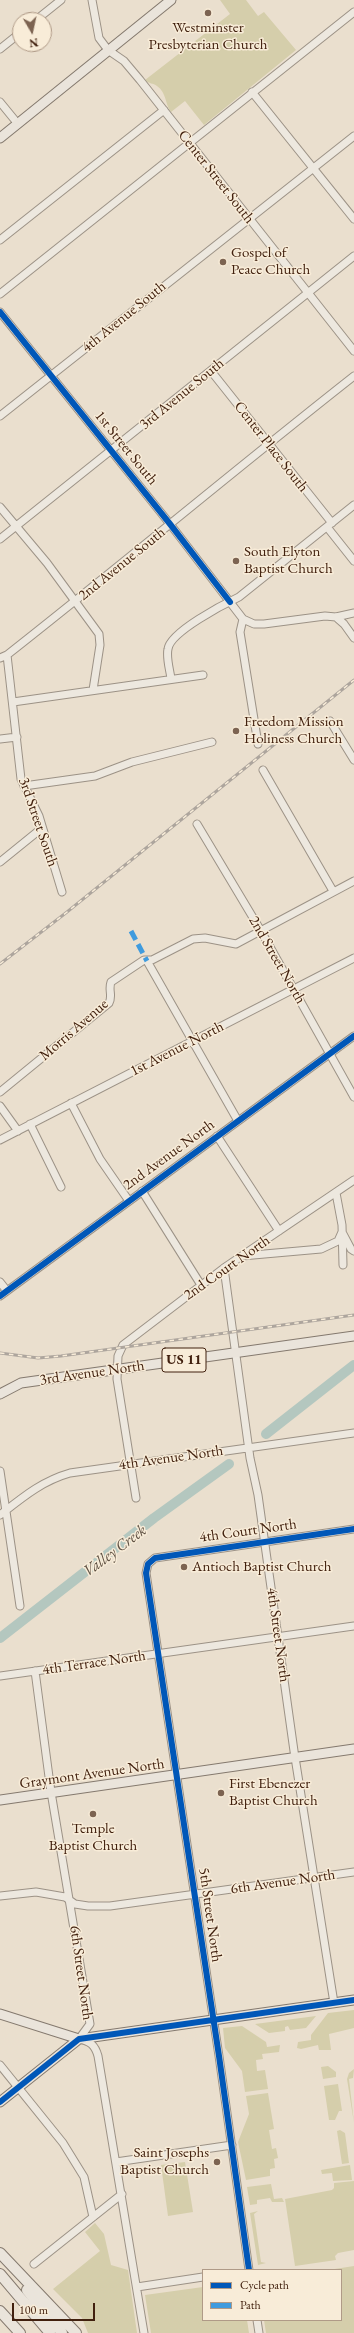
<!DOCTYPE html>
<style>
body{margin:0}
#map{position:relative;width:354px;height:2333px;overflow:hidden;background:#eadfce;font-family:"EB Garamond",serif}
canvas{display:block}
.legend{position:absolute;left:202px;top:2269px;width:140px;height:52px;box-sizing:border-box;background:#f8ecd8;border:1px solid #af9a87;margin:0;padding:5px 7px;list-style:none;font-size:12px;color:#41200e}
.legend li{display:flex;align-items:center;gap:8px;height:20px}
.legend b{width:20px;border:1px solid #af9a87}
.north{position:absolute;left:12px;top:12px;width:40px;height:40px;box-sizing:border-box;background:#f8ecd8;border:1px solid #af9a87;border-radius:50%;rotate:171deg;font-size:11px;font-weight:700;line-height:16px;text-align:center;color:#41200e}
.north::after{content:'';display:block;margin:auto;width:14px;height:18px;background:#7c6351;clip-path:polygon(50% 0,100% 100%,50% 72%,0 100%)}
.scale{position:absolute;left:12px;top:2303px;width:83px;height:18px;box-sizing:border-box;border:2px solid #41200e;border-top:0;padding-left:5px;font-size:12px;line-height:14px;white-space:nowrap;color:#41200e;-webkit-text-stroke:3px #f8ecd8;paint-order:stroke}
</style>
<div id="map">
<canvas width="354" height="2333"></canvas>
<ul class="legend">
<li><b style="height:5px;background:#0057b8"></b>Cycle path</li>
<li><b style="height:5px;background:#3f9bde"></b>Path</li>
</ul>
<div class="north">N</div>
<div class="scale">100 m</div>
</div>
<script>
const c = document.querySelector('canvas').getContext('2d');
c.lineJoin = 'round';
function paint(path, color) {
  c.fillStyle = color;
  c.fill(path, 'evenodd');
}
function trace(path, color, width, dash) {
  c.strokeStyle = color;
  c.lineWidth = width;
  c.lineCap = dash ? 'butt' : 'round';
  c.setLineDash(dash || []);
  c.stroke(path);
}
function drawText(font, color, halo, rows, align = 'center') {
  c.font = font + ' "EB Garamond",serif';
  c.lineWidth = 3;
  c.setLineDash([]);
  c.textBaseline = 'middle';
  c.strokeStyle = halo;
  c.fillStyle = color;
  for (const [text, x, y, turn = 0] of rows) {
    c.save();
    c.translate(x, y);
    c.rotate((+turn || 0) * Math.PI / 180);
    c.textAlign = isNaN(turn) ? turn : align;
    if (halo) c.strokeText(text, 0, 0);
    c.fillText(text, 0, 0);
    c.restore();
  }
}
paint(new Path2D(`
 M220,0H246L258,16L264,12L296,50L204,125L185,101L171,112C165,105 167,93 157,86C153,83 149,84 145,80L230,14Z
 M354,2010V2028L329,2034L331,2050H319L318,2045L301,2049L297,2048L298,2042L311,2040V2035L328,2013Z
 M316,2016L306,2028L290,2030L288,2026L285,2027V2031L269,2033L255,2024Z
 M242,2026L266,2042L267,2047L280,2045L279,2052L262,2054L263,2059L256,2060L257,2071L265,2070L268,2089L245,2092L242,2071L225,2048L223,2028Z
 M328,2066L336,2072V2077L323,2079L321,2067Z
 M354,2069L353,2078L349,2079L354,2123L347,2079L349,2073Z
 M338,2084L342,2111H339L335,2120H329L324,2086Z
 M268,2093L274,2129L269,2130L272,2149L276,2148L278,2158L274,2159L275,2168L270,2169V2176L246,2180L238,2142L249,2114L246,2096Z
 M340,2130L345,2133L349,2163L342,2164L337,2131Z
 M185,2162L193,2212L168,2216L161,2165Z
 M350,2165L352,2180L333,2181L332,2173L322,2174L321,2170Z
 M354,2181V2250L338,2253L335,2256L336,2260L295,2266L285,2199L332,2190L334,2188V2183Z
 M271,2184L274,2199L282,2198L284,2202H272L270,2198L257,2200V2204L250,2205L247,2187Z
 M258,2211L254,2214L261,2262L266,2263L258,2265L250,2213Z
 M95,2223L104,2234L111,2265L128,2270L137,2333H88L82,2318L53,2289L100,2251L85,2232Z
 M354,2266V2333H266L264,2320H341V2270H328Z
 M203,2287V2320H247L249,2333H151L145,2295Z`), '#d5ceab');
trace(new Path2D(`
 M266,1434L354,1365
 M0,1638L154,1518L229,1464`), '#b4c7bf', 10);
const minor = new Path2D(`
 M92,0L99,38L108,50L124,61L140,80L354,351
 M36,20L61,0
 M0,49L20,33
 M252,92L354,219
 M0,102L18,124
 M0,240L164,110
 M0,294L354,12
 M0,312L170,524L243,619L254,624H264L325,616L336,617L354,613
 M211,371L332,523
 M0,416L354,136
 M0,507L47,563L99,634L100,645L93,690
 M327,527L354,561
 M0,539L354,256
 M336,617L344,624L354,638
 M243,619L240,632L258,744
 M7,655L21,779L39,816L62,892
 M0,658L7,655C124,563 237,468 354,376
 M171,679C170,670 166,658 168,649C170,632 224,604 239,597L354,505
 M13,702L203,675
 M330,721L354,760
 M0,739L17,737
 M263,770L333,891
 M24,786L95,776L132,762L212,742
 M197,824L261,931L354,1097
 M0,862L42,828
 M147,961L238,1121
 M0,1092L109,1003C113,996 108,990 111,982L144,960H152L193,939L205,938L236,944L354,881
 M71,1103L100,1159L129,1201
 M0,1106L18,1131
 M30,1124L61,1187
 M217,1136L279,1231
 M0,1140L354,958
 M142,1191L201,1285
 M336,1193L342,1225L343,1265
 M242,1256L321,1249L338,1241L342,1232L351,1249L354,1251
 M224,1268L250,1458L258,1495L294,1751L334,2003
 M0,1282L7,1291
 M0,1296L354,1036
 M0,1471L20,1606
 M136,1498L117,1379L118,1356L123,1345L224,1268L354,1180
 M0,1515C23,1497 42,1481 70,1473L354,1433
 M35,1671L51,1792L90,2024L79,2039C90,2041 95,2045 98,2056L144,2333
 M0,1676L354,1626
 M0,1896L36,1892L65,1897L75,1904L88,1906H110L354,1872
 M0,2065L63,2143L84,2177L93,2217
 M116,2162L232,2145
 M34,2264L122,2194
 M249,2270L219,2056L146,1573L148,1564L155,1558L354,1529
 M137,2287L203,2277
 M257,2320L259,2333`);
const major = new Path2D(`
 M0,138L171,0
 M0,1394L21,1383L354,1336
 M0,1800L354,1749
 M0,2014L79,2039
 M0,2102L79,2039L354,2000`);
const highway = new Path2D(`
 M0,2253L76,2333
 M0,2274L50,2333
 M27,2290L62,2333
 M0,2311L20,2333`);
trace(minor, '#9c9286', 9);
trace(major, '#84796e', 11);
trace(highway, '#84796e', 12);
trace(minor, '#ede8df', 7);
trace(major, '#eae4db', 9);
trace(highway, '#eae4db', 10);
const rail = new Path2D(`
 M0,964L67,912L354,680
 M0,1353L38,1358L61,1356L354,1315`);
trace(rail, '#ada59d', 3);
trace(rail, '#f8ecd8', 1.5, [4.5]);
trace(new Path2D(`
 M131,931L147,961`), '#3f9bde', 5, [10, 5]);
trace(new Path2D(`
 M0,312L170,524L230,602
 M0,1296L354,1036
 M0,2102L79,2039L354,2000
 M249,2270L219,2056L146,1573L148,1564L155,1558L354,1529`), '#0057b8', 6);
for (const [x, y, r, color] of [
 [208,13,4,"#7c6351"],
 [223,262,4,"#7c6351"],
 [236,561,4,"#7c6351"],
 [236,731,4,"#7c6351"],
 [184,1567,4,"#7c6351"],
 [221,1793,4,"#7c6351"],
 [93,1814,4,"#7c6351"],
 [217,2162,4,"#7c6351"]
]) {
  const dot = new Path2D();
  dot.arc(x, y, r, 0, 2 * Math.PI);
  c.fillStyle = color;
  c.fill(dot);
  trace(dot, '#f8ecd8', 1.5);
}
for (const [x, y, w] of [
 [184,1360,44]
]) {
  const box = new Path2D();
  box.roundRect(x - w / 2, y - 12, w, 24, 3);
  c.fillStyle = '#f8ecd8';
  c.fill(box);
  trace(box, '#41200e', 1);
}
drawText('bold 14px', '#41200e', null, [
 ["US 11",184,1360]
]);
drawText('15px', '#41200e', '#f8ecd8', [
 ["Westminster",208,28,"center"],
 ["Presbyterian Church",208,45,"center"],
 ["Gospel of",231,253],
 ["Peace Church",231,270],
 ["South Elyton",244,552],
 ["Baptist Church",244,569],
 ["Freedom Mission",244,722],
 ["Holiness Church",244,739],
 ["Antioch Baptist Church",192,1567],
 ["First Ebenezer",229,1784],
 ["Baptist Church",229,1801],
 ["Temple",93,1829,"center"],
 ["Baptist Church",93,1846,"center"],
 ["Saint Josephs",209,2153,"right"],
 ["Baptist Church",209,2170,"right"]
], 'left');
drawText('15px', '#41200e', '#f8ecd8', [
 ["Center Street South",216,177,52],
 ["4th Avenue South",124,317,-39],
 ["3rd Avenue South",182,394,-39],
 ["Center Place South",271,447,52],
 ["1st Street South",126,448,51],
 ["2nd Avenue South",122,564,-39],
 ["3rd Street South",38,822,71],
 ["2nd Street North",277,960,60],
 ["Morris Avenue",74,1030,-41],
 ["1st Avenue North",177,1049,-27],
 ["2nd Avenue North",169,1155,-36],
 ["2nd Court North",227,1268,-35],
 ["3rd Avenue North",92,1373,-8],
 ["4th Avenue North",171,1458,-8],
 ["4th Court North",248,1531,-8],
 ["4th Street North",278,1635,82],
 ["4th Terrace North",94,1663,-8],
 ["Graymont Avenue North",92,1774,-8],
 ["6th Avenue North",283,1882,-8],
 ["5th Street North",210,1915,82],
 ["6th Street North",81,1973,82]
]);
drawText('italic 16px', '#5d4f41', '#f8ecd8', [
 ["Valley Creek",115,1551,-37]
]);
</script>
